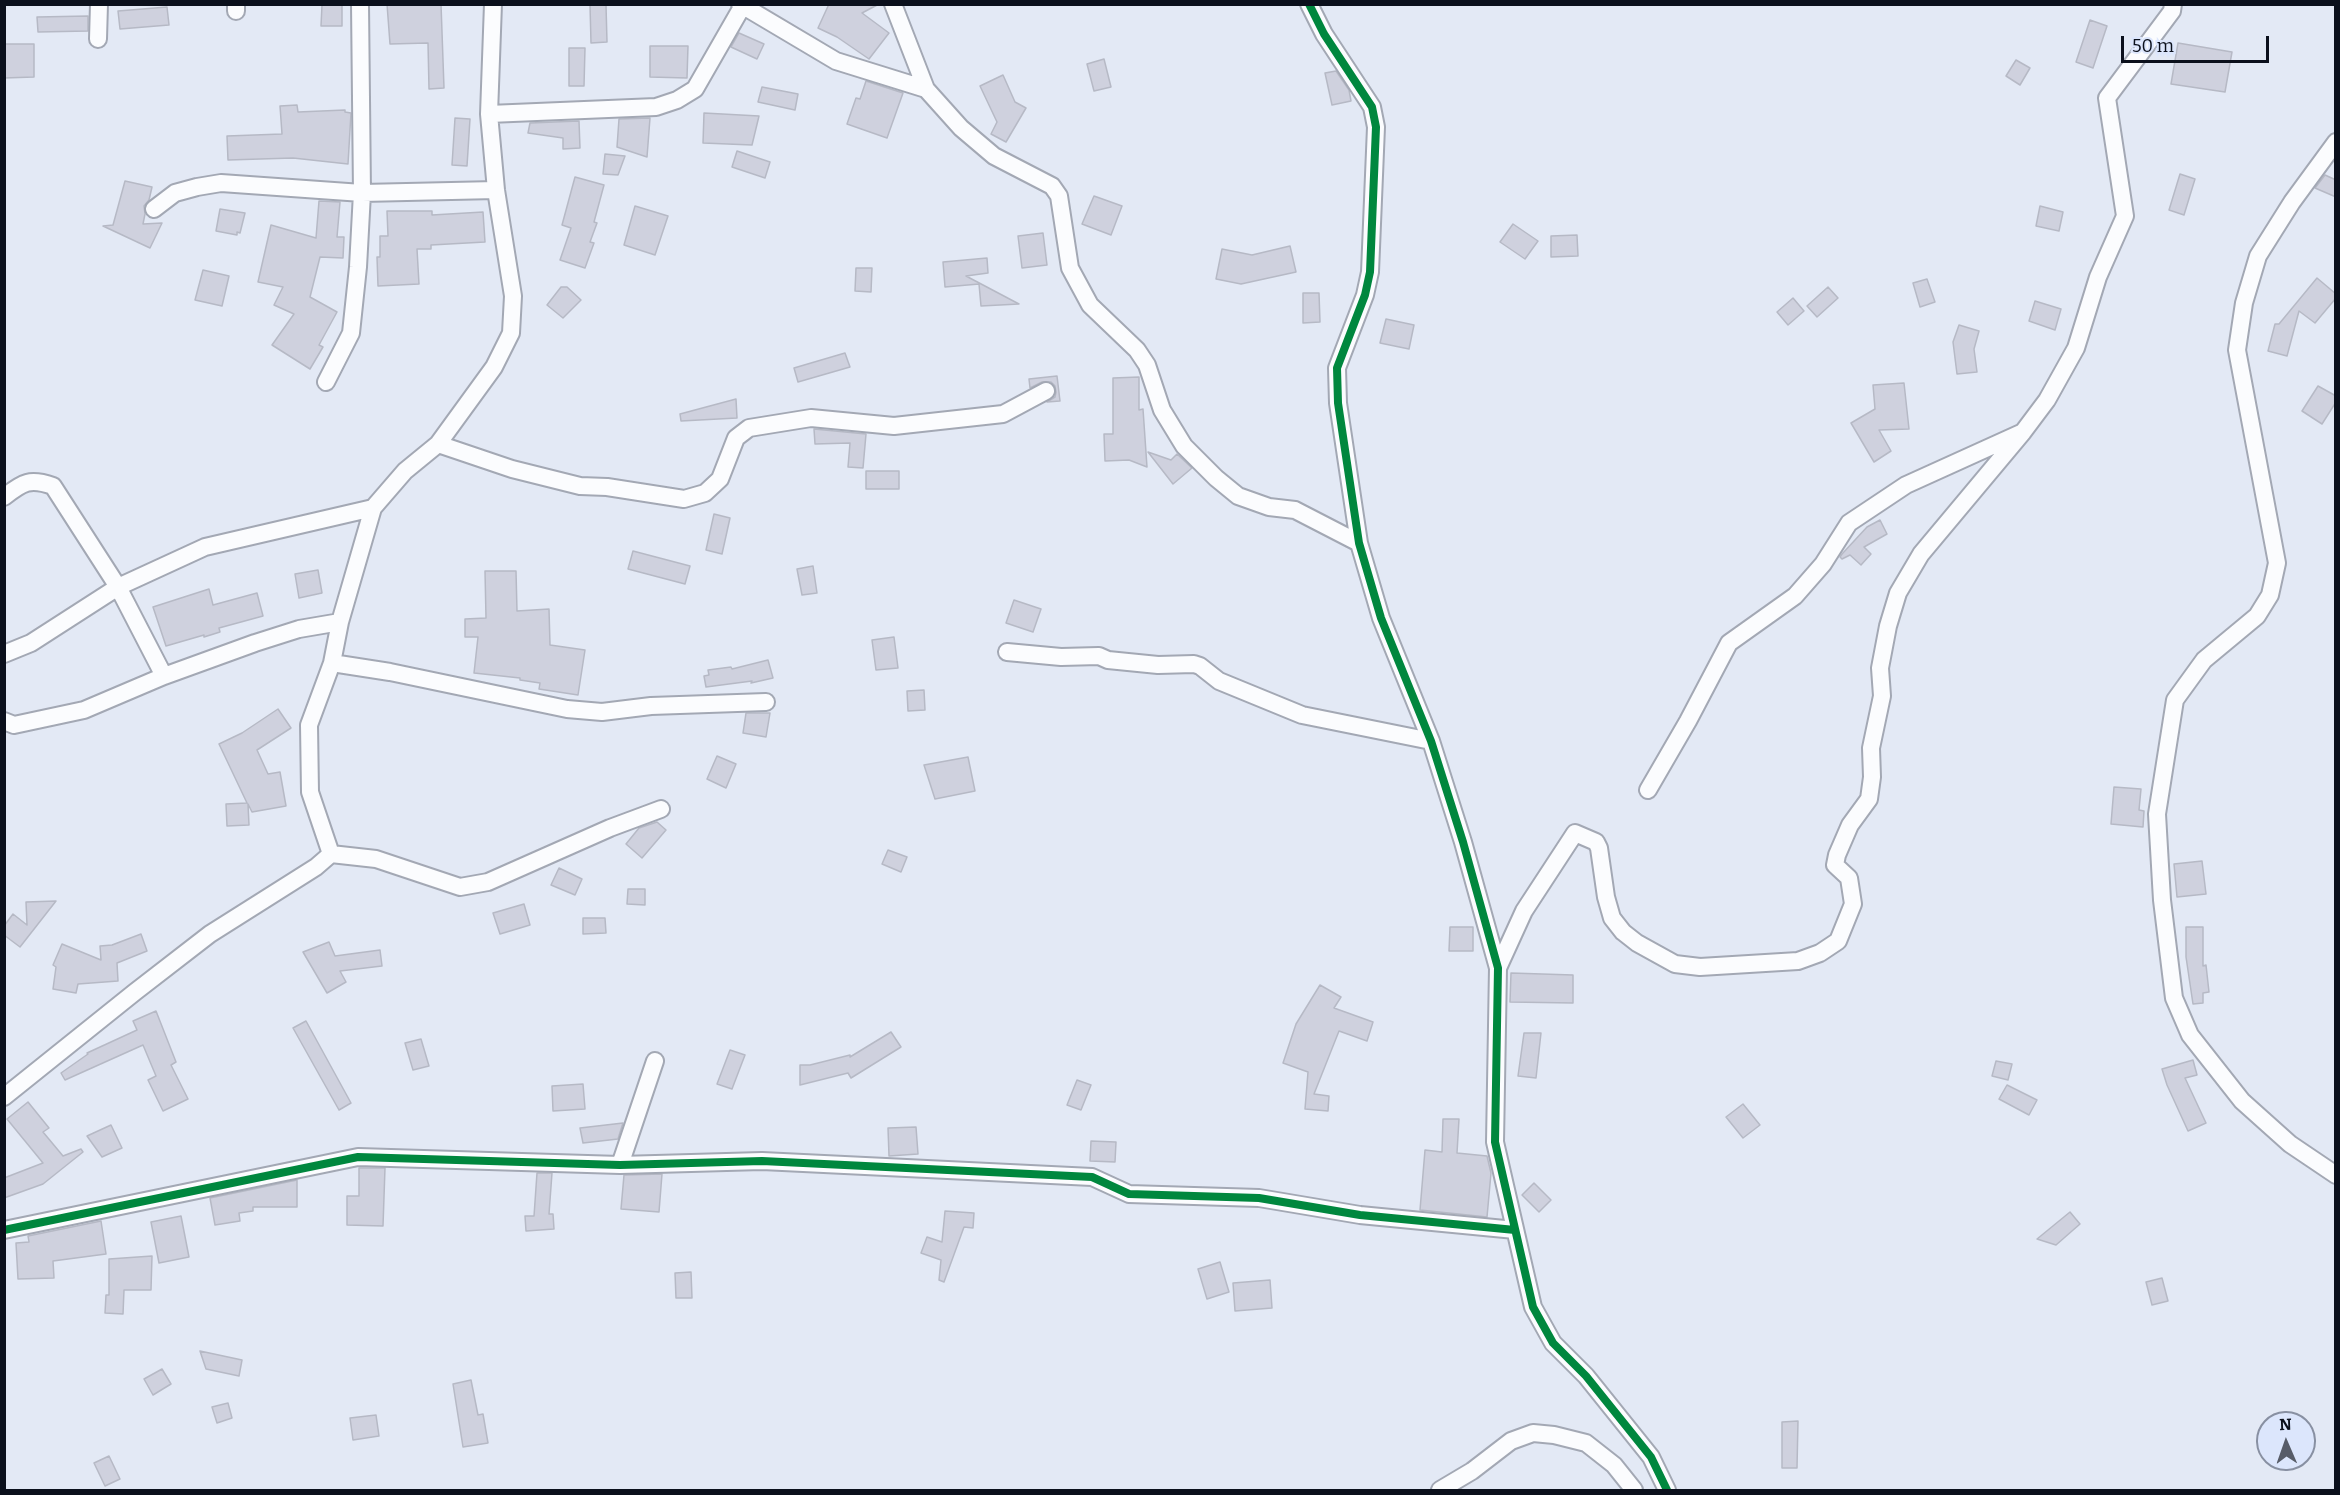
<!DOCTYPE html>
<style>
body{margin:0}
#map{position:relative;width:2340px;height:1495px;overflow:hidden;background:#e3e9f5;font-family:Bitter,serif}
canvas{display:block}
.frame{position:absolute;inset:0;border:6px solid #0b101c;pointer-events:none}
.north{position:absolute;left:2256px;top:1411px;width:60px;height:60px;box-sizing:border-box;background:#dce6fc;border:2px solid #8890a2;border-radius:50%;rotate:358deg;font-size:16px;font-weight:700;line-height:24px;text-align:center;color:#0b101c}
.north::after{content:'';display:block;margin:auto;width:21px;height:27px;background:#575c68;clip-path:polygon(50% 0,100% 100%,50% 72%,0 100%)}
.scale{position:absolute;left:2121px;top:36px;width:148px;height:27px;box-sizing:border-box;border:3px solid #0b101c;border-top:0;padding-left:8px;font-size:18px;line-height:21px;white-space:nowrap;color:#0b101c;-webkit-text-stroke:4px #dce6fc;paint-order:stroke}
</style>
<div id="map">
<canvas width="2340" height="1495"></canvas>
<div class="frame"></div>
<div class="north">N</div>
<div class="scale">50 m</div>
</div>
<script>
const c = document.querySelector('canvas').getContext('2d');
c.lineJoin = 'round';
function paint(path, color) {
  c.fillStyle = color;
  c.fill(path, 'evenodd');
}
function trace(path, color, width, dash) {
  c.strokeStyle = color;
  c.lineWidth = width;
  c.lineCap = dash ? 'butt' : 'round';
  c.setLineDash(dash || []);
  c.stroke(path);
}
const building = new Path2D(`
 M387,4H441L444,88L429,89L428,43L390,44Z
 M829,4H879L862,13L889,33L869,59L837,37L818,28Z
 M322,5H342V26H321Z
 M590,5H606L607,42L591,43Z
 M167,7L169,25L120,29L118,11Z
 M88,16V31L38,32L37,17Z
 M2090,20L2107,26L2093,68L2076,62Z
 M739,33L764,44L757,59L731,47Z
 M2178,43L2232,52L2225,92L2171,84Z
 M4,44H34V77L4,78Z
 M650,46H688L687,78L650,77Z
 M569,48H585L584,86H569Z
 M1104,59L1111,87L1094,91L1087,64Z
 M2016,60L2030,68L2020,85L2006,76Z
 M1336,71L1349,90L1351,101L1332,105L1325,73Z
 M1003,75L1015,102L1026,108L1006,142L991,134L997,122L980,86Z
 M866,81L903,93L887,138L847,124L856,98L860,99Z
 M762,87L798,94L795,110L758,102Z
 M297,105L298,112L345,110V112L351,113L348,164L293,158L228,160L227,136L282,134L280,106Z
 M704,113L759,116L752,145L703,143Z
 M455,118L470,119L467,166L452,165Z
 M650,118L647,157L617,147L619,119Z
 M579,121L580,148L563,149V138L528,133L530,123Z
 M737,151L770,162L765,178L732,167Z
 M605,154L625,156L618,175L603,174Z
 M2180,174L2195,179L2184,215L2169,210Z
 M2325,175L2336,180V197L2315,188Z
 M575,177L604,185L594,222L597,223L590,242L594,243L585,268L560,260L571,228L562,225Z
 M125,181L152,187L149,200L144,206L145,214L143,224L162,223L150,248L103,226L113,225Z
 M1094,196L1122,206L1111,235L1082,224Z
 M319,201L340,202L337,237H344L343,258L320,257L310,297L337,312L319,345L323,347L310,369L272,345L294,314L274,305L283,287L258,282L271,225L316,238Z
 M635,206L668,216L655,255L624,245Z
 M2040,206L2063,212L2059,231L2036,226Z
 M220,209L245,213L240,233L237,232V235L216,231Z
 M387,211H432V215L483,212L485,242L431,245V249H417L419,284L378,286L377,257H380V236H388Z
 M1513,224L1538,241L1525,259L1500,242Z
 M1043,233L1047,265L1022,268L1018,236Z
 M1577,235L1578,256L1551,257V236Z
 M1290,246L1296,272L1241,284L1216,279L1222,249L1252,255Z
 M987,258L988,273L966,276L1019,304L981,306L979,284L945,287L943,262Z
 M856,268H872L871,292L855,291Z
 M203,270L229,276L222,306L195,300Z
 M2317,278L2336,294V298L2315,323L2299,311L2287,356L2268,351L2275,324H2279Z
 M1927,279L1935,302L1920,307L1913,283Z
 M561,287H567L581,300L563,318L547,305Z
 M1828,287L1838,298L1817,317L1807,306Z
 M1303,293H1319L1320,322L1303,323Z
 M1793,298L1804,311L1788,325L1777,312Z
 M2035,301L2061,309L2055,330L2029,321Z
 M1386,319L1414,325L1409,349L1380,343Z
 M1959,325L1979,331L1974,349L1977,372L1957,374L1953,342Z
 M845,353L850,367L798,382L794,368Z
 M1057,376L1060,401L1047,402L1055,397L1056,392L1055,386L1051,382H1042L1030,388L1029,379Z
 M1139,377V410L1143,409L1147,467L1129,460L1105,461L1104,434H1113V378Z
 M1904,383L1909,429L1879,430L1891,451L1874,462L1851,423L1875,409L1873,385Z
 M2318,386L2336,396V402L2322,424L2302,411Z
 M736,399L737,418L681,421L680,414Z
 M814,429L866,434L863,468L848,467L850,443L815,444Z
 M1148,452L1171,460L1177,454L1192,468L1173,484Z
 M866,471H899V489H866Z
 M714,514L730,518L722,554L706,550Z
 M1880,520L1887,534L1864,547L1871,554L1861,565L1850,555L1842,559L1840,557L1842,554L1867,527Z
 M633,551L690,566L685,584L628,569Z
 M813,566L817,593L802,595L797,569Z
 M318,570L322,593L299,598L295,574Z
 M485,571H516L517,611L549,609L550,645L585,650L578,695L539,689L540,683L520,680V678L474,673L478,637H465V619L486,618Z
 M209,589L213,605L257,593L263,616L219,628L220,632L204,637V635L166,646L153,607Z
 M1014,600L1041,609L1033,632L1006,623Z
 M894,637L898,668L876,670L872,640Z
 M768,660L773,678L751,683L752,681L706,687L704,676L709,675L708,670L731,667L732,669Z
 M924,690L925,710L908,711L907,691Z
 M278,709L291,728L257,750L268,774L280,772L286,806L252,812L248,804L249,825L227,826L226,804L247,803L219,744L242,733Z
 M746,713H770L766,737L743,733Z
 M717,756L736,764L726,788L707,779Z
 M968,757L975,791L935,799L924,765Z
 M2114,787L2141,789L2139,810L2144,811L2143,827L2111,824Z
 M657,822L666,830L642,858L626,844L639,828Z
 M888,850L907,857L901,872L882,864Z
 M2202,861L2206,894L2177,897L2174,864Z
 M559,868L582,879L575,895L551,885Z
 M628,889H645V905L627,904Z
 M56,901L20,947L4,935V926L13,914L27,925L26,902Z
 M524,904L530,925L500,934L493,913Z
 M583,918H605L606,933L583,934Z
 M1450,927H1473V951H1449Z
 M2186,927H2203V966L2206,965L2209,992L2203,993V1003L2193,1004L2186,957Z
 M141,934L147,951L117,963L118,981L78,984L76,993L53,989L56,967L53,965L62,944L101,960L100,946L112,945Z
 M329,942L335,956L380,950L382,966L340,971L346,982L327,993L303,952Z
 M1511,973L1573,975V1003L1510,1002Z
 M1320,985L1341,997L1334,1008L1373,1022L1367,1041L1339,1031L1314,1094L1329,1096L1328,1111L1305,1109L1308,1072L1283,1063L1296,1024Z
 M156,1011L176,1062L171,1065L188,1099L163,1111L148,1080L156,1076L143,1045L65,1080L61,1073L88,1054L87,1053L137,1030L133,1021Z
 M306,1021L351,1103L339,1110L293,1028Z
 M891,1032L901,1047L851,1078L848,1073L800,1085V1065H810L850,1055V1057Z
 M1524,1033H1541L1536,1078L1518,1076Z
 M421,1039L429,1066L413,1070L405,1043Z
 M730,1050L745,1055L732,1089L717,1084Z
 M2193,1060L2197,1075L2185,1078L2206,1123L2188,1131L2167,1085L2162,1069Z
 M1996,1061L2012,1064L2008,1080L1992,1076Z
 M1077,1080L1091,1085L1081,1110L1067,1105Z
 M583,1084L585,1109L553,1111L552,1086Z
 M2007,1085L2037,1100L2029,1115L1999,1099Z
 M28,1102L49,1128L43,1132L63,1156L81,1149L83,1152L43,1184L4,1198V1178L43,1163L7,1119Z
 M1743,1104L1760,1125L1743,1138L1726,1117Z
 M1443,1119H1459L1457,1153L1487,1156L1491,1173L1487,1217L1420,1210L1425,1150L1442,1152Z
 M623,1123L618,1139L583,1143L580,1128Z
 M111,1125L122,1148L102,1157L87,1136Z
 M916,1127L918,1154L889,1156L888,1128Z
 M1091,1141L1116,1142L1115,1162L1090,1161Z
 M359,1168H385L383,1226L347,1225V1196H359Z
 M537,1173H552L549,1214H553L554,1229L526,1231L525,1216H534Z
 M662,1174L659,1212L621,1209L624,1175Z
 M297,1180V1207H253V1211L239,1213L240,1221L215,1225L210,1198Z
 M1534,1183L1551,1200L1539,1212L1522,1195Z
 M945,1211L974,1213L973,1228L964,1227L944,1282L939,1280L941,1260L921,1253L927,1237L942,1242Z
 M2070,1212L2080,1224L2056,1245L2037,1239Z
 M181,1216L189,1257L159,1263L151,1222Z
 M101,1221L106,1254L53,1261L54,1278L18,1279L16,1243L29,1242L28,1236Z
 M152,1256L151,1290H124L123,1314L105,1313L106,1295H109V1259Z
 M1220,1262L1229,1292L1207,1299L1198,1269Z
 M691,1272L692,1298H676L675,1273Z
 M2162,1278L2168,1301L2152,1305L2146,1282Z
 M1270,1280L1272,1308L1235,1311L1233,1283Z
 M200,1351L242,1360L239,1376L206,1369Z
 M162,1369L171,1384L153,1395L144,1379Z
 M471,1380L478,1415L483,1414L488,1443L463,1447L453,1384Z
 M228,1403L232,1418L217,1423L212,1407Z
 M376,1415L379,1436L353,1440L350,1418Z
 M1798,1421L1797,1468H1782V1422Z
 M109,1456L120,1479L105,1486L94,1463Z`);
paint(building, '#cfd1de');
trace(building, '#b6b9c5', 1.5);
const street = new Path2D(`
 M236,4V11
 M740,4L836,61L926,89
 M893,4L926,89L961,128L994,156L1052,186L1059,196L1070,268L1090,305L1137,350L1147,365L1162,410L1184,446L1216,478L1238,496L1269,507L1295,510L1359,543
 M1309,4L1324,34L1372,107L1376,127L1370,272L1365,295L1337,368L1338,403L1359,543L1381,618L1431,741L1463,842L1498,968L1495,1142L1533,1307L1553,1343L1586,1376L1651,1457L1667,1490
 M98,39L99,4
 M489,114L656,107L677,100L695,89L742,7
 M2336,142L2292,202L2258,256L2244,303L2237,350L2277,563L2270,595L2257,616L2204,660L2175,700L2157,814L2162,900L2174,998L2190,1035L2242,1101L2290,1144L2336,1175
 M154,209L175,193L197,187L221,183L362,193L496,190
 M326,382L351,333L358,267L362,193L360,4
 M438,444L512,469L580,486L607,487L684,499L705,493L720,479L736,438L749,428L811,418L894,426L1003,414L1046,391
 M4,497C23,482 30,478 53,486L118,587L164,676
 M1007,652L1061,657L1099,656L1108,660L1158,665L1194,664L1200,666L1219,681L1302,715L1431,741
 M4,654L31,643L118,587L205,547L373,508
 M332,663L390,672L567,709L602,712L651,706L766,702
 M4,721L14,725L84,710L164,676L255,643L299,629L340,622
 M1648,790L1688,721L1729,643L1795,596L1823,564L1849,523L1906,485L2023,432L2047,400L2076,348L2098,277L2125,216L2107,98L2172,11L2173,4
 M331,854L310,792L309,725L332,663L340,622L373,508L405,471L438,444L494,367L511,333L513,296L496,190L489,114L493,4
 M1498,968L1524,911L1575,833L1596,842L1599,848L1606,897L1612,918L1623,932L1637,943L1675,964L1700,967L1798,961L1820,953L1838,941L1853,904L1849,878L1835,865L1837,855L1850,825L1869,799L1872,777L1871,748L1882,696L1880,668L1888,626L1898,593L1921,554L2023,432
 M4,1097L135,992L210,934L316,867L331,854L376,859L460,887L488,882L610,828L661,809
 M620,1165L655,1061
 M4,1230L358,1157L620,1165L762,1161L1092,1177L1129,1194L1259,1198L1360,1215L1515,1230
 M1440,1490L1472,1471L1511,1441L1533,1433L1554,1435L1586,1443L1614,1465L1634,1490`);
trace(street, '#a3a8b4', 20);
trace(street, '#fbfcfe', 16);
trace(new Path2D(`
 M1309,4L1324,34L1372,107L1376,127L1370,272L1365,295L1337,368L1338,403L1359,543L1381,618L1431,741L1463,842L1498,968L1495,1142L1533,1307L1553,1343L1586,1376L1651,1457L1667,1490
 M4,1230L358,1157L620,1165L762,1161L1092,1177L1129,1194L1259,1198L1360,1215L1515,1230`), '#00873e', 8);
</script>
